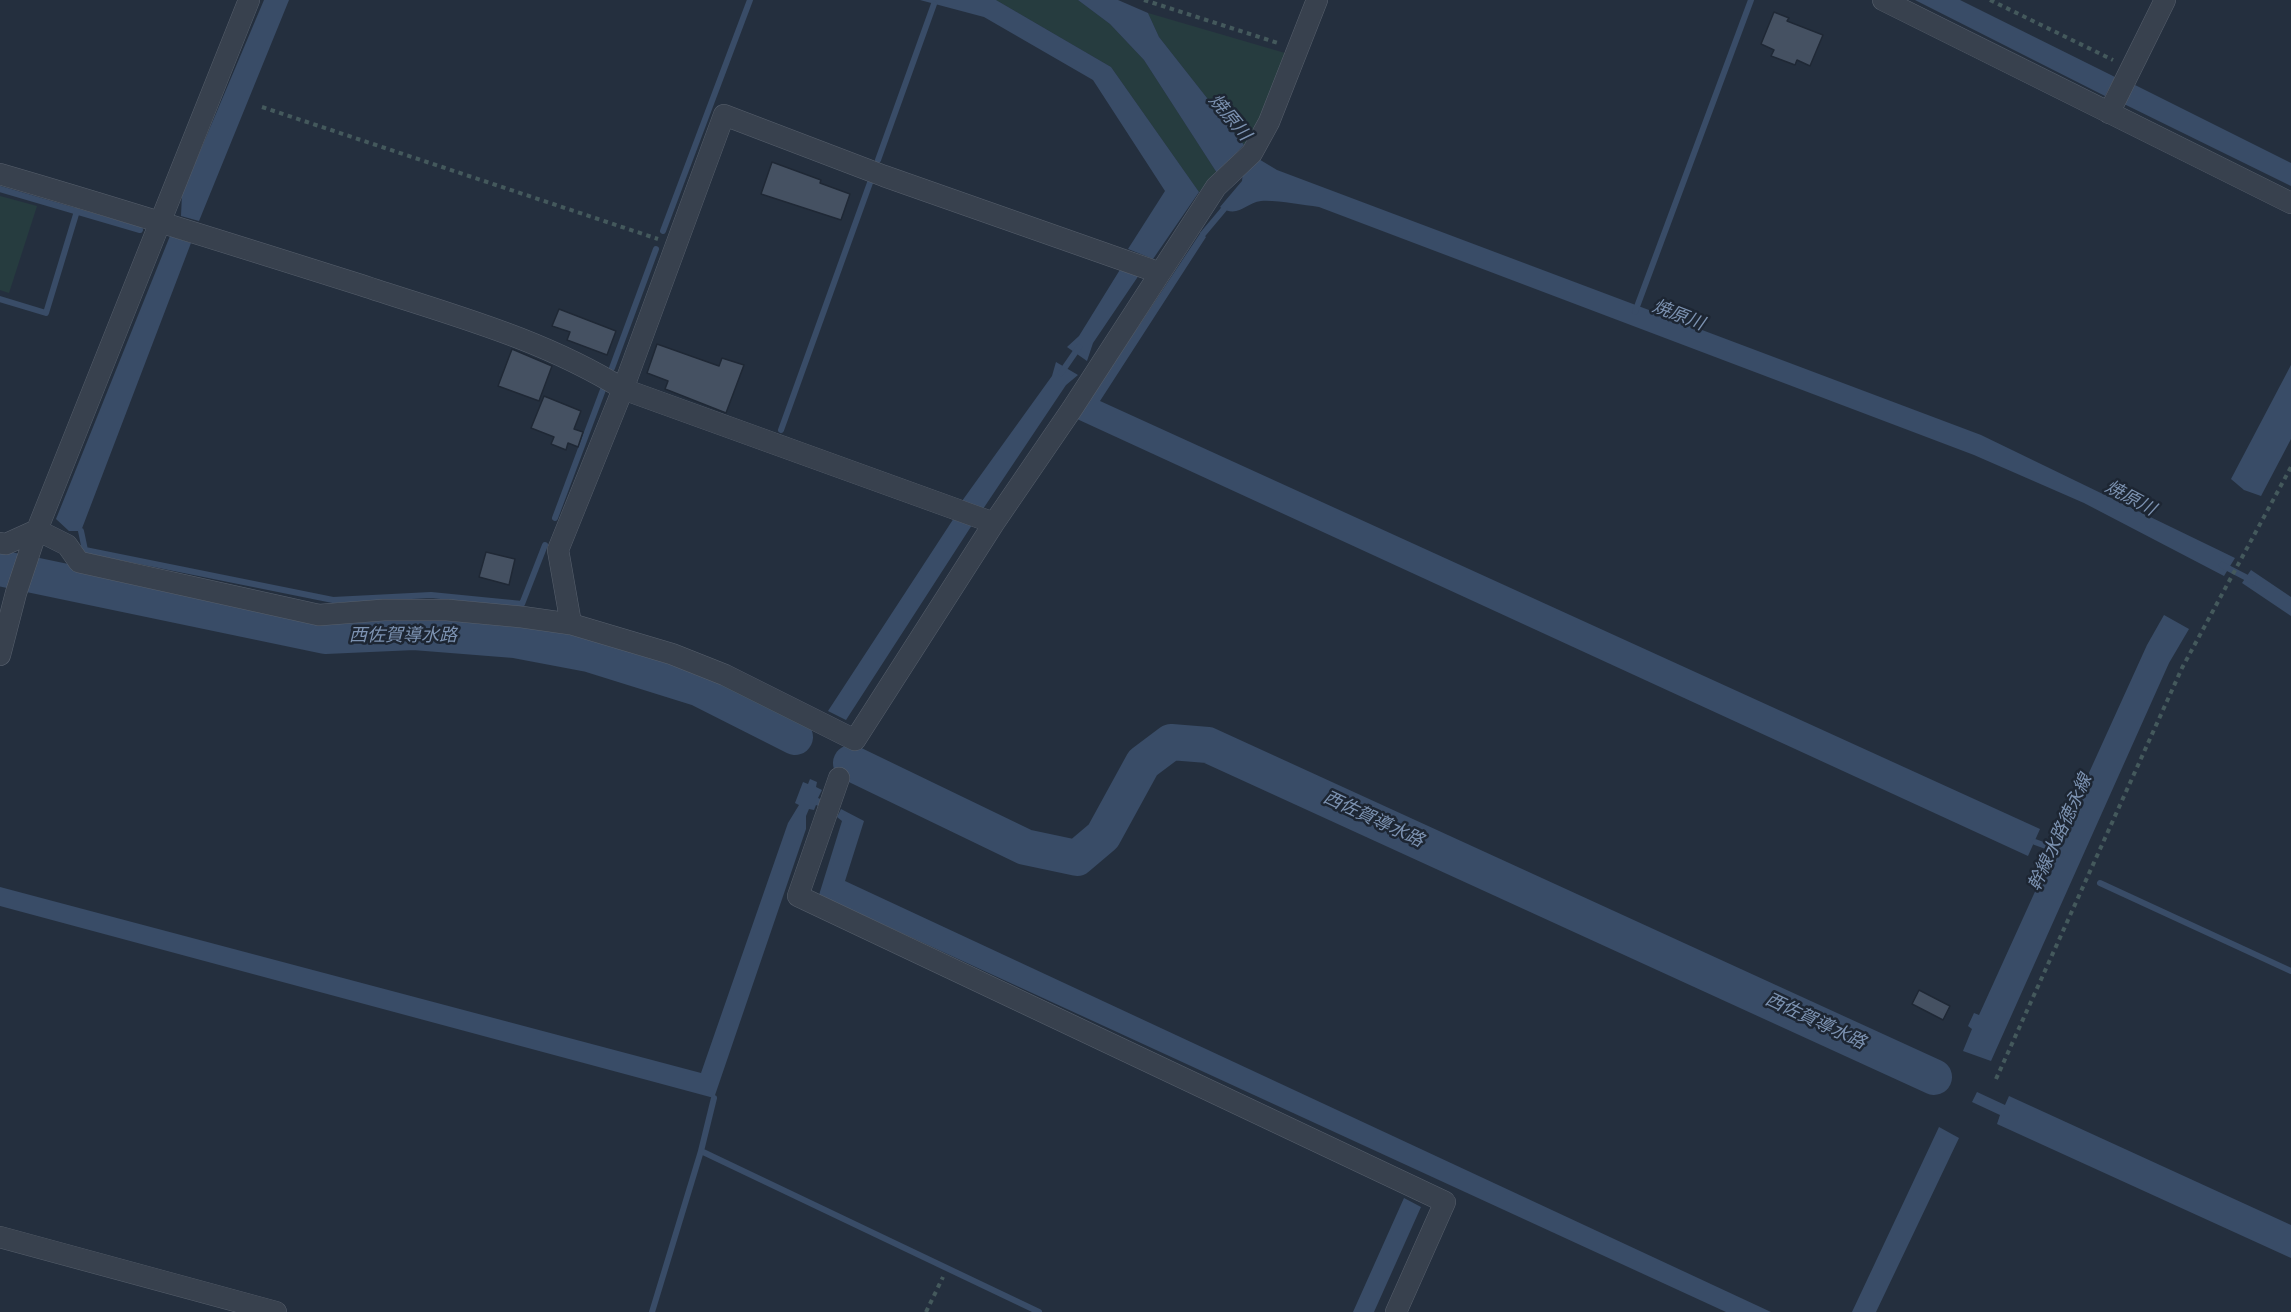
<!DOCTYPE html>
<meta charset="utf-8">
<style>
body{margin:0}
canvas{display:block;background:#242f3e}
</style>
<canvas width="2291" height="1312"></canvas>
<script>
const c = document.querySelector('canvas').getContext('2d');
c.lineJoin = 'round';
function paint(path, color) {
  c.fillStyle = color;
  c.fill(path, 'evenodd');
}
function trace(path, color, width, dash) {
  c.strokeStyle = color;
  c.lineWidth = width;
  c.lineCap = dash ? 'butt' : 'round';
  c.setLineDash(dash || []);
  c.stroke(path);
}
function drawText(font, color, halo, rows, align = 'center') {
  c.font = font + ' Poppins,"Noto Sans JP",sans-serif';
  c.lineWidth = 5;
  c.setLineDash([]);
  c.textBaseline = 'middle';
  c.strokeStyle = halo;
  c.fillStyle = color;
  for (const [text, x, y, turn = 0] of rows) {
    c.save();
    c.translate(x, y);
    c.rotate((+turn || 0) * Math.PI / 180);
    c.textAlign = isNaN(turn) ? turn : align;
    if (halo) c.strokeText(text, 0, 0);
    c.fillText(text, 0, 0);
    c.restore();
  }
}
paint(new Path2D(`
 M996,0H1078L1110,24L1144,60L1217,173L1199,192L1111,67Z
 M1148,13L1285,53L1261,120L1244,145L1159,37Z
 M0,196L37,206L9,293L0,290Z`), '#263c3f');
paint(new Path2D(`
 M264,0H289L199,221L181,216L182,194Z
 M920,0H996L1111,67L1199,192L1153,259L1128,249L1165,191L1093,80L984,17Z
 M1078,0H1118L1148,13L1159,37L1244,145L1217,173L1144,60L1110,24Z
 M1915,0H1960L2115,77L2105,96Z
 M2135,85L2291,163V186L2124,104Z
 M1257,158L1277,170L1981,435L2235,558L2224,576L2084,503L1974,455L1319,207C1302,205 1278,200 1261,201C1245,203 1238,219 1220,207L1242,181L1243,172Z
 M1201,232L1206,237L1100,401L2040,829L2028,856L1077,419Z
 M170,236L191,243L81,531H69L56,519Z
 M1121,268L1139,275L1093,343L1087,361L1067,347L1079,336Z
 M1056,362L1078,375L1066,385L983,509L962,501L1052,376Z
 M2291,365V439L2261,496L2244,490L2231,479Z
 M954,518L972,525L846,720L828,711Z
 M2251,570L2291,597V616L2242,583Z
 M2164,615L2189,629L2169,663L1991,1061L1963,1051L1972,1029L1968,1026L1974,1013L1979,1015L2147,645Z
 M810,779L817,782L816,787L822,790L818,798L825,801L823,808L816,805L814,810L809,809L806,816V829L714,1098L0,906V887L701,1073L788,823L799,805L795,803L803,782L808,784Z
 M841,809L864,821L845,881L1771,1312H1726L819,895L842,821L837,817Z
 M1977,1092L2005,1105L2009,1096L2291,1225V1258L1997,1124L2000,1115L1972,1102Z
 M1939,1127L1959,1138L1876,1312H1852Z
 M1404,1198L1421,1207L1374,1312H1353Z`), '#394c67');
trace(new Path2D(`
 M878,160L934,4
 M0,189L140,230
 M663,231L750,0
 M1203,234L1224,209
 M0,299L46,313L77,211
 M1635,312L1751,0
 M612,368L656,249
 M1061,373L1079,347
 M781,430L871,180
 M555,518L604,387
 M81,531L85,550L333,600L431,595L522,604L545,545
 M2222,565L2253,581
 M2035,842L2054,849L2060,854
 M2100,883L2291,971
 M701,1151L1039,1312
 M652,1312L701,1151L714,1098`), '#394c67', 6);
trace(new Path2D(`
 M0,568L325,636L414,632L515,640L589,654L698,688L795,737
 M851,763L1025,847L1077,858L1103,836L1143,763L1171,742L1208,745L1934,1077`), '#394c67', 36);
const building = new Path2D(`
 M1774,12L1789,18L1787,21L1823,35L1810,66L1797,60L1795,65L1771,56L1774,50L1761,44Z
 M772,162L821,180L820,183L850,194L841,220L761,194Z
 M559,309L616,331L607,355L567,340L570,332L552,326Z
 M657,344L719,366L722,358L744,365L726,413L665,389L668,381L647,373Z
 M512,349L552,366L539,401L498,386Z
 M544,396L581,411L574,429L583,432L578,447L568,443L566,450L551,444L554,437L531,428Z
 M486,552L515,559L509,585L479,577Z
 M1919,990L1950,1006L1943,1020L1912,1004Z`);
paint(building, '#455162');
trace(building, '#1f2835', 1.5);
const minor = new Path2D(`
 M1883,0L2291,203
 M2109,113L2165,0
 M0,174C121,209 241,247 361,285C451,315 541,338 623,389L994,523
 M0,543L6,544L37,530L67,545L79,562L319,615L384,610H447L522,617L571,624L672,654L725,675L855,740L994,523L1072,409L1216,187L1252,153L1269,122L1317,0
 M571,624L558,550L623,389L724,115L884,176L1160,273
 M0,655L16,593L37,530L249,0
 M839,778L798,896L1445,1202L1396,1312
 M0,1237L276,1312`);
trace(minor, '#565f6c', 22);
trace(new Path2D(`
 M1144,0L1281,44
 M1990,0L2113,60
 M262,107L658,239
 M1996,1079L2182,668L2291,467
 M926,1312L943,1277`), '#44595c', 4, [4.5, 4.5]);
trace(minor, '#38414e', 21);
drawText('italic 18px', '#7c92b1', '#1d2633', [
 ["焼原川",1229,118,50],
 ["焼原川",1678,316,21],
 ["焼原川",2130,499,28],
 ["西佐賀導水路",403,636],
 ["西佐賀導水路",1373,820,25],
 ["幹線水路徳永線",2061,833,-65],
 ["西佐賀導水路",1815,1022,25]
]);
</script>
